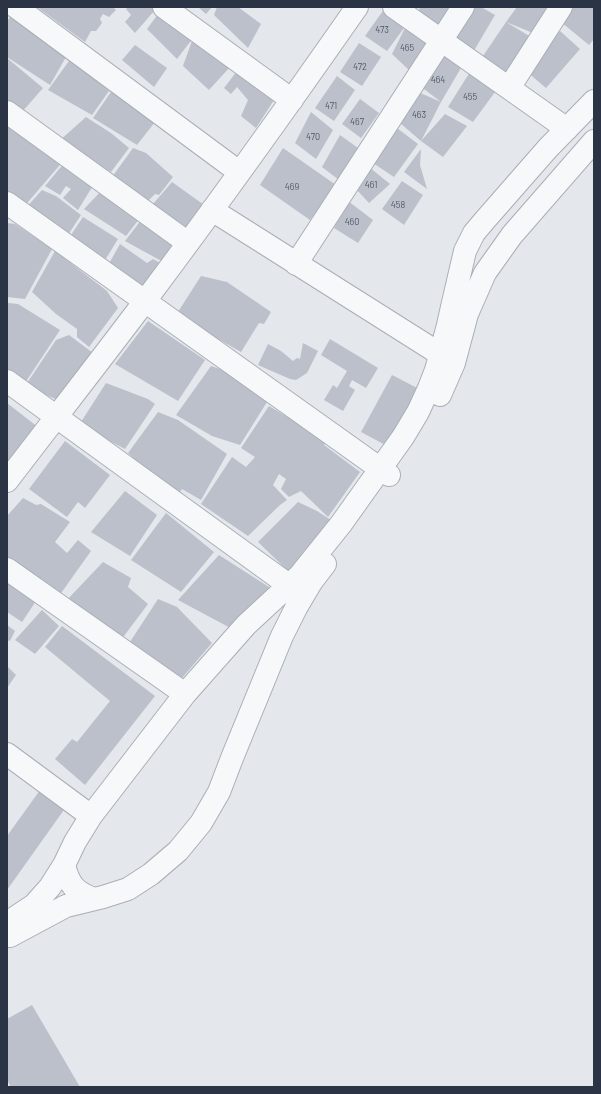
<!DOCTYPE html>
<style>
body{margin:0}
#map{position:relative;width:601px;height:1094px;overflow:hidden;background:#e4e7ec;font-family:Barlow,sans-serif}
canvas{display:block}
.frame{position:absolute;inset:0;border:8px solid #2b3445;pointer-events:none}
</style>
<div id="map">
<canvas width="601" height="1094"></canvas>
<div class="frame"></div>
</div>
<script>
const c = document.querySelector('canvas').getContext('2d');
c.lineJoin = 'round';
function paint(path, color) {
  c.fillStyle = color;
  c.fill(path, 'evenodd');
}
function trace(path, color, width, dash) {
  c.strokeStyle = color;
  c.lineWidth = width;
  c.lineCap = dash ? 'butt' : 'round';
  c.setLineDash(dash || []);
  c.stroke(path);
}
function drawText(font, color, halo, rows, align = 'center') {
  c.font = font + ' Barlow,sans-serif';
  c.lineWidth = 4;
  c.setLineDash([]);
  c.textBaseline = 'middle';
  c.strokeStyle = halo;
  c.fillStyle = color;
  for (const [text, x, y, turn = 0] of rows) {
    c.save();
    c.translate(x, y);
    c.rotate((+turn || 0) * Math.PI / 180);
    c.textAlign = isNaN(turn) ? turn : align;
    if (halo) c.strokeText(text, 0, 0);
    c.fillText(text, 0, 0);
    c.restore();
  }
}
paint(new Path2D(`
 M37,7H113L116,10L109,17L103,14L100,19L102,23L96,31H91L85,42Z
 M128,7H151L155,10L135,33L125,22L131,15L126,9Z
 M198,7H212L206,14Z
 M217,7H238L261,24L248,48L214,15Z
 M420,7H450L436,30L419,11Z
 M471,7H481L495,15L472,54L451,38Z
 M517,7H547L533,33L506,22Z
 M574,7H594V39L589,45L561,22Z
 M385,8L407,24L387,51L365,36Z
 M15,11L66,57L50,85L7,57V21Z
 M158,14L193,38L177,59L147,29Z
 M506,22L531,37L510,76L483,56Z
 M407,24L430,42L411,72L392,54Z
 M560,31L580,49L546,88L526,71Z
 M193,38L230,67L209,90L183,66Z
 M359,43L381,57L362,86L340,72Z
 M135,45L167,68L154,87L122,60Z
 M441,54L461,68L441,102L421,141L400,123L418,92L441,102L420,86Z
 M7,58L43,88L22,112L7,101Z
 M69,61L77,64L109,91L92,115L48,90Z
 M237,71L274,100L256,128L241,116L248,100L237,87L231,94L224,88Z
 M470,72L498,88L473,122L448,107Z
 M337,76L355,90L334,121L315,108Z
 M111,92L155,122L137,145L93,118Z
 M360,99L379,113L361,138L342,124Z
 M311,112L333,130L316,159L295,143Z
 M445,114L467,126L443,157L421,141Z
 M86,117L111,133L129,148L111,172L58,142Z
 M7,122L65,159L22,209L7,198Z
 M397,128L418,144L394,177L373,163Z
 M340,135L358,148L339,180L322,167Z
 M133,148L146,153L173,177L159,195L155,194L147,202L112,177Z
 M283,148L336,185L310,220L260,185Z
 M421,149L420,165L427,189L404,172Z
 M65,162L94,184L78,210L63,198L71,189L66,186L60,195L45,186Z
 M369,167L390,184L369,203L356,189Z
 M402,181L423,195L404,225L382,209Z
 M172,182L207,207L190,230L153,204Z
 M105,187L143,214L126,236L84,209Z
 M42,190L56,196L81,215L66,238L24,210Z
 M348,201L373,220L358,243L334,228Z
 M145,215L183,243L165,263L125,241Z
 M83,217L118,239L102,265L67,241Z
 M7,223L15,224L52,249L25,299L7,297Z
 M120,244L147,263L153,259L166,266L147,293L107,267Z
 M55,251L107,291L118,308L89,347L77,337V329L56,314L32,292Z
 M201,276L227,282L271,312L264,324L259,323L241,352L176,315Z
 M8,303L18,304L60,330L25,383L7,371V305Z
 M148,321L205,360L178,401L115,364Z
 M69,335L97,356L72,406L25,386L56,340Z
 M330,339L378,368L366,388L352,380L349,386L355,390L343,411L324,400L333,385L337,388L347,371L321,355Z
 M303,343L318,351L307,373L296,380L290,379L258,365L268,344L281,351L293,361L297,358L300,359Z
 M211,366L232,373L267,402L240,445L212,436L176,415Z
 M392,375L421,390L391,448L361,432Z
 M106,383L148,399L155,404L125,449L79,425Z
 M7,403L43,431L7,475Z
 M269,406L326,440L324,445L360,472L328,517L301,491L289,497L281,489L286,479L279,474L273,485L287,500L280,505L248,536L201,504L232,457L246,467L255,457L241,448Z
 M158,412L178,420L227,454L201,500L182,489L176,497L128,453Z
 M65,441L110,475L85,508L78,502L67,517L29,489Z
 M125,491L157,515L130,556L91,532Z
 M23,498L36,505L41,504L70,522L55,542L67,553L78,540L91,551L59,596L7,557V516Z
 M298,502L317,511L337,524L305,577L287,570L258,542Z
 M166,513L214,552L181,592L131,560Z
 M219,555L272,589L236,631L178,600Z
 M103,562L131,578L128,587L148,604L121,640L65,602Z
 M7,575L38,598L22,622L7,612Z
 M158,599L177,607L212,643L182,678L128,645Z
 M42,610L59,626L35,654L15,640Z
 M7,625L15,631L10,641L7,640Z
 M62,626L155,696L85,785L55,759L72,739L77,742L110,701L45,647Z
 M7,666L16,675L7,688Z
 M43,786L66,807L7,890V836Z
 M32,1005L80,1087H11L7,1080V1019Z`), '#bbc0ca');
const minor = new Path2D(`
 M16,7L239,172
 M164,7L292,100
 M394,7L567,129
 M509,88L561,7
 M7,112L188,243
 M7,203L389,475
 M212,210L451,361
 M296,264L463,7
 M7,381L301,594
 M440,395L454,363L467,314L485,273L512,235L594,141
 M7,481C53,421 99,362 145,301C217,205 288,106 357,7
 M7,569L185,694
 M7,754L91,816
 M64,865C69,885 75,892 94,899
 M7,923L34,905L50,887L64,865L75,842L91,816L185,694L246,625L300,575L341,524L403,437L418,412L429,388L436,370L448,325L452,307L465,251L474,233L485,220L548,148L594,101
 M10,936L66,906L103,897L128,889L151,874L178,851L201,823L219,792L232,758L282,636L296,608L312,581L325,564`);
trace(minor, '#a9aeb7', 24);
trace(minor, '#f7f8fa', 22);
drawText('9px', '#4f5766', null, [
 ["473",382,30],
 ["465",407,48],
 ["472",360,67],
 ["464",438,80],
 ["455",470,97],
 ["471",331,106],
 ["463",419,115],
 ["467",357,122],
 ["470",313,137],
 ["461",371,185],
 ["469",292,187],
 ["458",398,205],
 ["460",352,222]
]);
</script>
